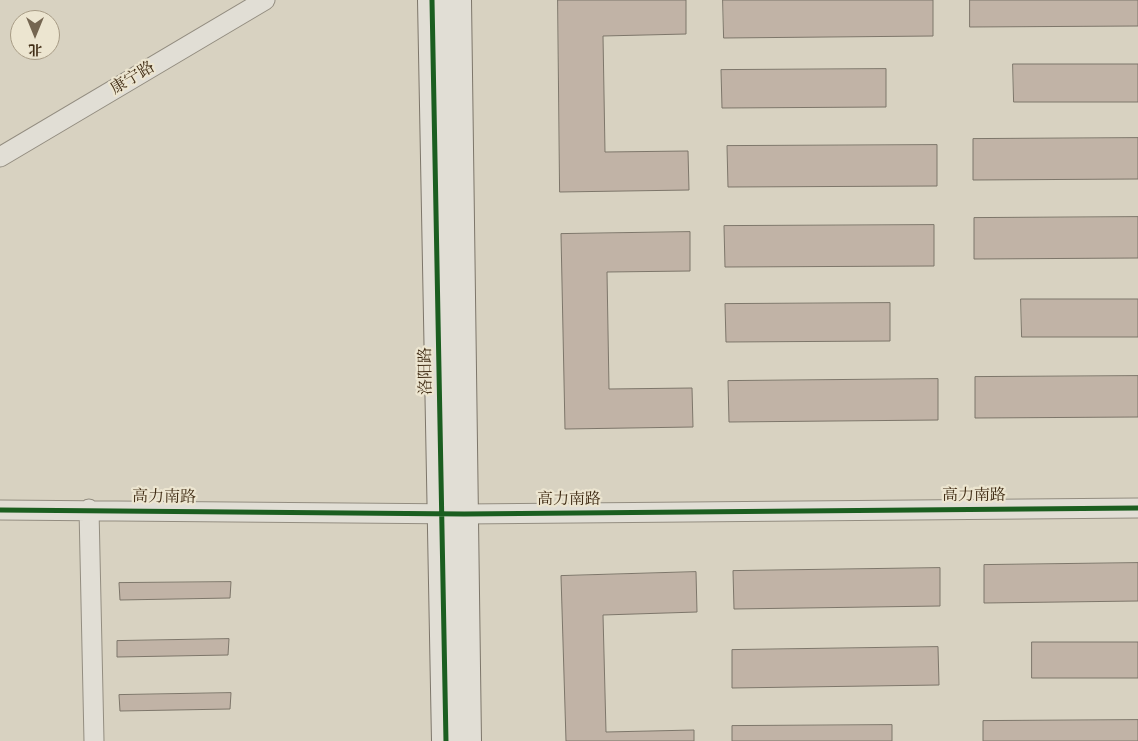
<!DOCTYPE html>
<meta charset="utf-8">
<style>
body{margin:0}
#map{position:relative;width:1138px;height:741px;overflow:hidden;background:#d8d2c1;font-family:"IM FELL Double Pica","Noto Serif SC",serif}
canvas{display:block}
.north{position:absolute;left:10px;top:10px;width:50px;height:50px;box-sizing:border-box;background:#ece5d0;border:1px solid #a79b85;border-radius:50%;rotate:180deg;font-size:14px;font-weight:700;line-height:20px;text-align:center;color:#402c14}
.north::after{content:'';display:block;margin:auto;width:18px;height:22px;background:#756651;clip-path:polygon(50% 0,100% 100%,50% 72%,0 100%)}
</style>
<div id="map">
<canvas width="1138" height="741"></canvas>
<div class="north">北</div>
</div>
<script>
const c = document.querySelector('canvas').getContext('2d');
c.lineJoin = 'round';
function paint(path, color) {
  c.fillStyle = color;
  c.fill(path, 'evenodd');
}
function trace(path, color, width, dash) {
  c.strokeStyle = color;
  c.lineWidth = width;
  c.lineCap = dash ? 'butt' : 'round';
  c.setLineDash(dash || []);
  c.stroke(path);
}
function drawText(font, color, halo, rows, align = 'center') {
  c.font = font + ' "IM FELL Double Pica","Noto Serif SC",serif';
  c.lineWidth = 4.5;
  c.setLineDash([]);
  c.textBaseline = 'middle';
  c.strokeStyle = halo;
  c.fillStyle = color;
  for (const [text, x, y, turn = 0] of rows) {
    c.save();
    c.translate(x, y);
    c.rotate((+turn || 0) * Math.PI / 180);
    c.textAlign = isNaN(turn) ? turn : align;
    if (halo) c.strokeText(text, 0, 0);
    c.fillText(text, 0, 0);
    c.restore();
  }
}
const building = new Path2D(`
 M558,0H686V34L603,36L605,152L688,151L689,190L560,192Z
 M723,0H933V36L724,38Z
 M970,0H1138V26L970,27Z
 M1013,64H1138V102H1014Z
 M886,69V107L722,108L721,70Z
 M1138,138V179L973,180V139Z
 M937,145V186L728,187L727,146Z
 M1138,217V258L974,259V218Z
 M934,225V266L725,267L724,226Z
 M690,232V271L607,272L609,389L692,388L693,427L565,429L561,234Z
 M1021,299H1138V337H1022Z
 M890,303V341L726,342L725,304Z
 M1138,376V417L975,418V377Z
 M938,379V420L729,422L728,381Z
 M1138,563V601L984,603V565Z
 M940,568V606L734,609L733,571Z
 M696,572L697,612L603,615L606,732L694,730V741H566L561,576Z
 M231,582L230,598L120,600L119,583Z
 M229,639L228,655L117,657V641Z
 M1032,642H1138V678H1032Z
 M938,647L939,685L732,688V650Z
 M231,693L230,709L120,711L119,695Z
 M1138,720V741H983V721Z
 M892,725V741H732V726Z`);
paint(building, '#c1b3a6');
trace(building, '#7d766a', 1);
const street = new Path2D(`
 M0,157L265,0
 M89,509L94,741
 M0,510L464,514L1138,508`);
const secondary = new Path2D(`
 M432,0L446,741
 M457,0L467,741`);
trace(street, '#938d80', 21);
trace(secondary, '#7d766a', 30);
trace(street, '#e1ded5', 19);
trace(secondary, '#e1ded5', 28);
trace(new Path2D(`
 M432,0L446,741
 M0,510L464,514L1138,508`), '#1b5e20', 5);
drawText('16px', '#402c14', '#ece5d0', [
 ["康宁路",133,79,-31],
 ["洛阳路",427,371,-91],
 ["高力南路",974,497],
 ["高力南路",164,498,1],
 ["高力南路",569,501]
]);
</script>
